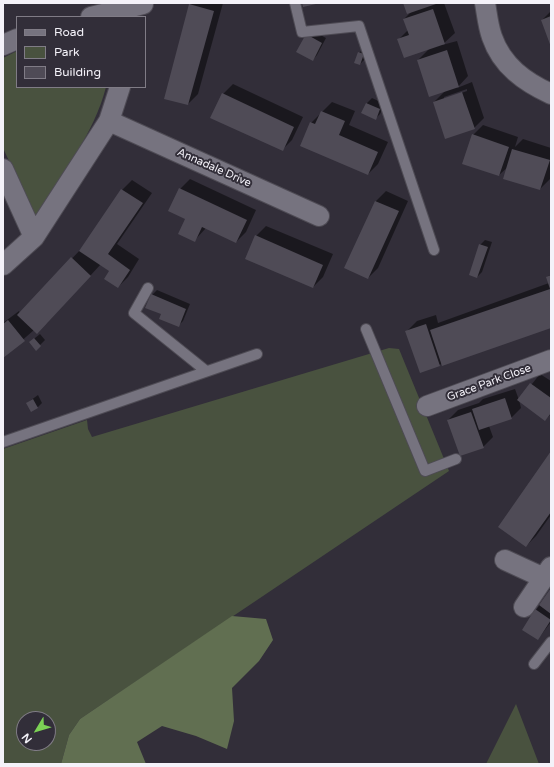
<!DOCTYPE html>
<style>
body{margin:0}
#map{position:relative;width:554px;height:767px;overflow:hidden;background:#322e39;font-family:"Varela Round",sans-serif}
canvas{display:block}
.frame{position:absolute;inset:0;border:4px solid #f4f2f9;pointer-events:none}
.legend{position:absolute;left:16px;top:16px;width:130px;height:72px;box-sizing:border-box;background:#322e39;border:1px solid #807c86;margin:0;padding:5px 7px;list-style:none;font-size:12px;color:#f4f2f9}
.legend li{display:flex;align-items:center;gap:8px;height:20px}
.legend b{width:20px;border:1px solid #807c86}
.north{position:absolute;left:16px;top:711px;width:40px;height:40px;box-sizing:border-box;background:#322e39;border:1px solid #807c86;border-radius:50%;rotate:232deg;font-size:11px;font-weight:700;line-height:16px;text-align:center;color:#f4f2f9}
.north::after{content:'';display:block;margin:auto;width:14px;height:18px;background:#7cd155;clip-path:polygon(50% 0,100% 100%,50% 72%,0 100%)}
</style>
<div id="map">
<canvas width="554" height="767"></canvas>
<div class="frame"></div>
<ul class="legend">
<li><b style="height:5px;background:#76737f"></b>Road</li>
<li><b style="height:11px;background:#49523f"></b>Park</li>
<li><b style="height:11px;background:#4f4b56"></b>Building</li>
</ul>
<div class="north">N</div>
</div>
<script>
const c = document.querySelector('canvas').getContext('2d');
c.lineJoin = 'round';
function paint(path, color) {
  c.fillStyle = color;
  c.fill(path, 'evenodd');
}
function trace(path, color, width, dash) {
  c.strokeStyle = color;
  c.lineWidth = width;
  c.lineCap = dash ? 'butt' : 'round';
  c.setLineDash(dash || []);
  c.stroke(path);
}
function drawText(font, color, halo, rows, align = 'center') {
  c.font = font + ' "Varela Round",sans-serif';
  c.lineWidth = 4;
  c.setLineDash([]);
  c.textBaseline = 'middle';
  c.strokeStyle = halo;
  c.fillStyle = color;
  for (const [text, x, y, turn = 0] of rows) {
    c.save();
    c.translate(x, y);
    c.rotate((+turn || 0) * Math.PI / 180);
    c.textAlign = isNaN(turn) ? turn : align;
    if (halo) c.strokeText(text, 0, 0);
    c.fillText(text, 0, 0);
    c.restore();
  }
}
paint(new Path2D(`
 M17,51V87H106C94,134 61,176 35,217L3,148V58Z
 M389,348L399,349L449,471L80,719L69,735L61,764H3V449L87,420L88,429L92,437ZM24,719H48V743H24Z
 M516,704L539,764H486Z`), '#49523f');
paint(new Path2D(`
 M232,616L266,619L273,640L259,661L232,688L234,721L227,749L196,736L162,726L137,742L146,764C118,764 90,762 61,764L69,735L80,719Z`), '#616f51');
paint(new Path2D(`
 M191,3H223L198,94L188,104L190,5Z
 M404,3H444L455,33L442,45L457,41L468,76L457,88L472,82L484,118L474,128L434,102L445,91L418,60L430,48L398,40L408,30L404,19L412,11ZM467,89V91L444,99V97Z
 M551,11V45L542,20Z
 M311,30L326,38L317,55L313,60L297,52Z
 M364,48L368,49L365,59L360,64L359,53Z
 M233,84L303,117L292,140L282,150L223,94Z
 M372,98L385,104L380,114L375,119L363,113L367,103Z
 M332,102L355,111L349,125L388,142L378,164L368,174L311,123Z
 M483,125L518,137L515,147L523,139L551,148L550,179L540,189L508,167L499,175L473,135Z
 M190,179L256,210L246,232L236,242L206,228L195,240L187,219L180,189Z
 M132,180L152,193L117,244L139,259L128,277L118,287L110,270L101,264L47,323L34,330L3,357V323L19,311L20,313L82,248L122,190Z
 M386,191L408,201L378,268L368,278L346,268L376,201Z
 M266,226L333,254L323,277L313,287L256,236Z
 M485,240L492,242L482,272L477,277L480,245Z
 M551,274V327L442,363L440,365L407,331L417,321L436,315L438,323L549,283L547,277Z
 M157,290L190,304L183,321L178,326L163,314L152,295Z
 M40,334L45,340L36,349L30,342Z
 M540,374L551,381V414L545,420L519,400L521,408L511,418L489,426L493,437L483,447L448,420L458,410L479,403L483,399L515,389L519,400Z
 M38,395L42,403L38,407L27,403Z
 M551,453V515L536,536L526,546Z
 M551,589V622L538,639L536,610Z`), '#0007');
paint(new Path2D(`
 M302,3H316V4L303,7Z
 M403,3H436V4L407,14Z
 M189,4L214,11L188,105L164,99Z
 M433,9L445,44L404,58L397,39L409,35L403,19Z
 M551,16V47L541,20Z
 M306,34L322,43L313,61L296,52Z
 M447,50L459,87L429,97L417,60Z
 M358,52L364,54L360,65L354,63Z
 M462,92L475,129L445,139L433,102Z
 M222,93L294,127L283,151L210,118Z
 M366,103L380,109L376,120L361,113Z
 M321,111L345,121L339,135L378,152L368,175L300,146L310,122L315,124Z
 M472,134L509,147L499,176L462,164Z
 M512,149L550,160L540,190L503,179Z
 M179,188L247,220L236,243L202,227L195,242L178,234L185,219L168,211Z
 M121,189L143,203L108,254L130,270L118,288L104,279L109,271L79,251Z
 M375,201L399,211L368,279L344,268Z
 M255,235L323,265L313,288L245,259Z
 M479,244L488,247L477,278L469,275Z
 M71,257L91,276L37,334L17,315Z
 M551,275V328L442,366L430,330L550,289L546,277Z
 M151,294L186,309L179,327L159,319L161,314L145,308Z
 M8,320L25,341L3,358V324Z
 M426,324L440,366L420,373L405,331Z
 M34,338L41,346L36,351L29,342Z
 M530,383L551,398V413L545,421L517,400Z
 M505,398L512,419L479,430L472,409Z
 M33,399L38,408L31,412L26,403Z
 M471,412L484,448L460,456L447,420Z
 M551,451V512L526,547L498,527Z
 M551,588V614L539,605Z
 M535,609L551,620L538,640L522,630Z`), '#4f4b56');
const lane = new Path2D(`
 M295,3L302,32L359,26L434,250
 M148,288L134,313L206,371
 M366,329L425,471L456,459
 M3,442L257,354
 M534,664L551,642`);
const street = new Path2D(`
 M485,3C487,14 488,26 492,37C502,66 525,82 551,94
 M91,17L143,4
 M3,45L17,39
 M109,121L319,216
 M3,169L34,237
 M3,265L34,237L109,121L120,87
 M427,406L551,360
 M505,560L544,578
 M524,607L551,567`);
trace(lane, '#4e4b54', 12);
trace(street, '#4e4b54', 22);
trace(lane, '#76737f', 10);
trace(street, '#76737f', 20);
drawText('11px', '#f4f2f9', '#322e39', [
 ["Annadale Drive",214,168,24],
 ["Grace Park Close",489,383,-20]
]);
</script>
